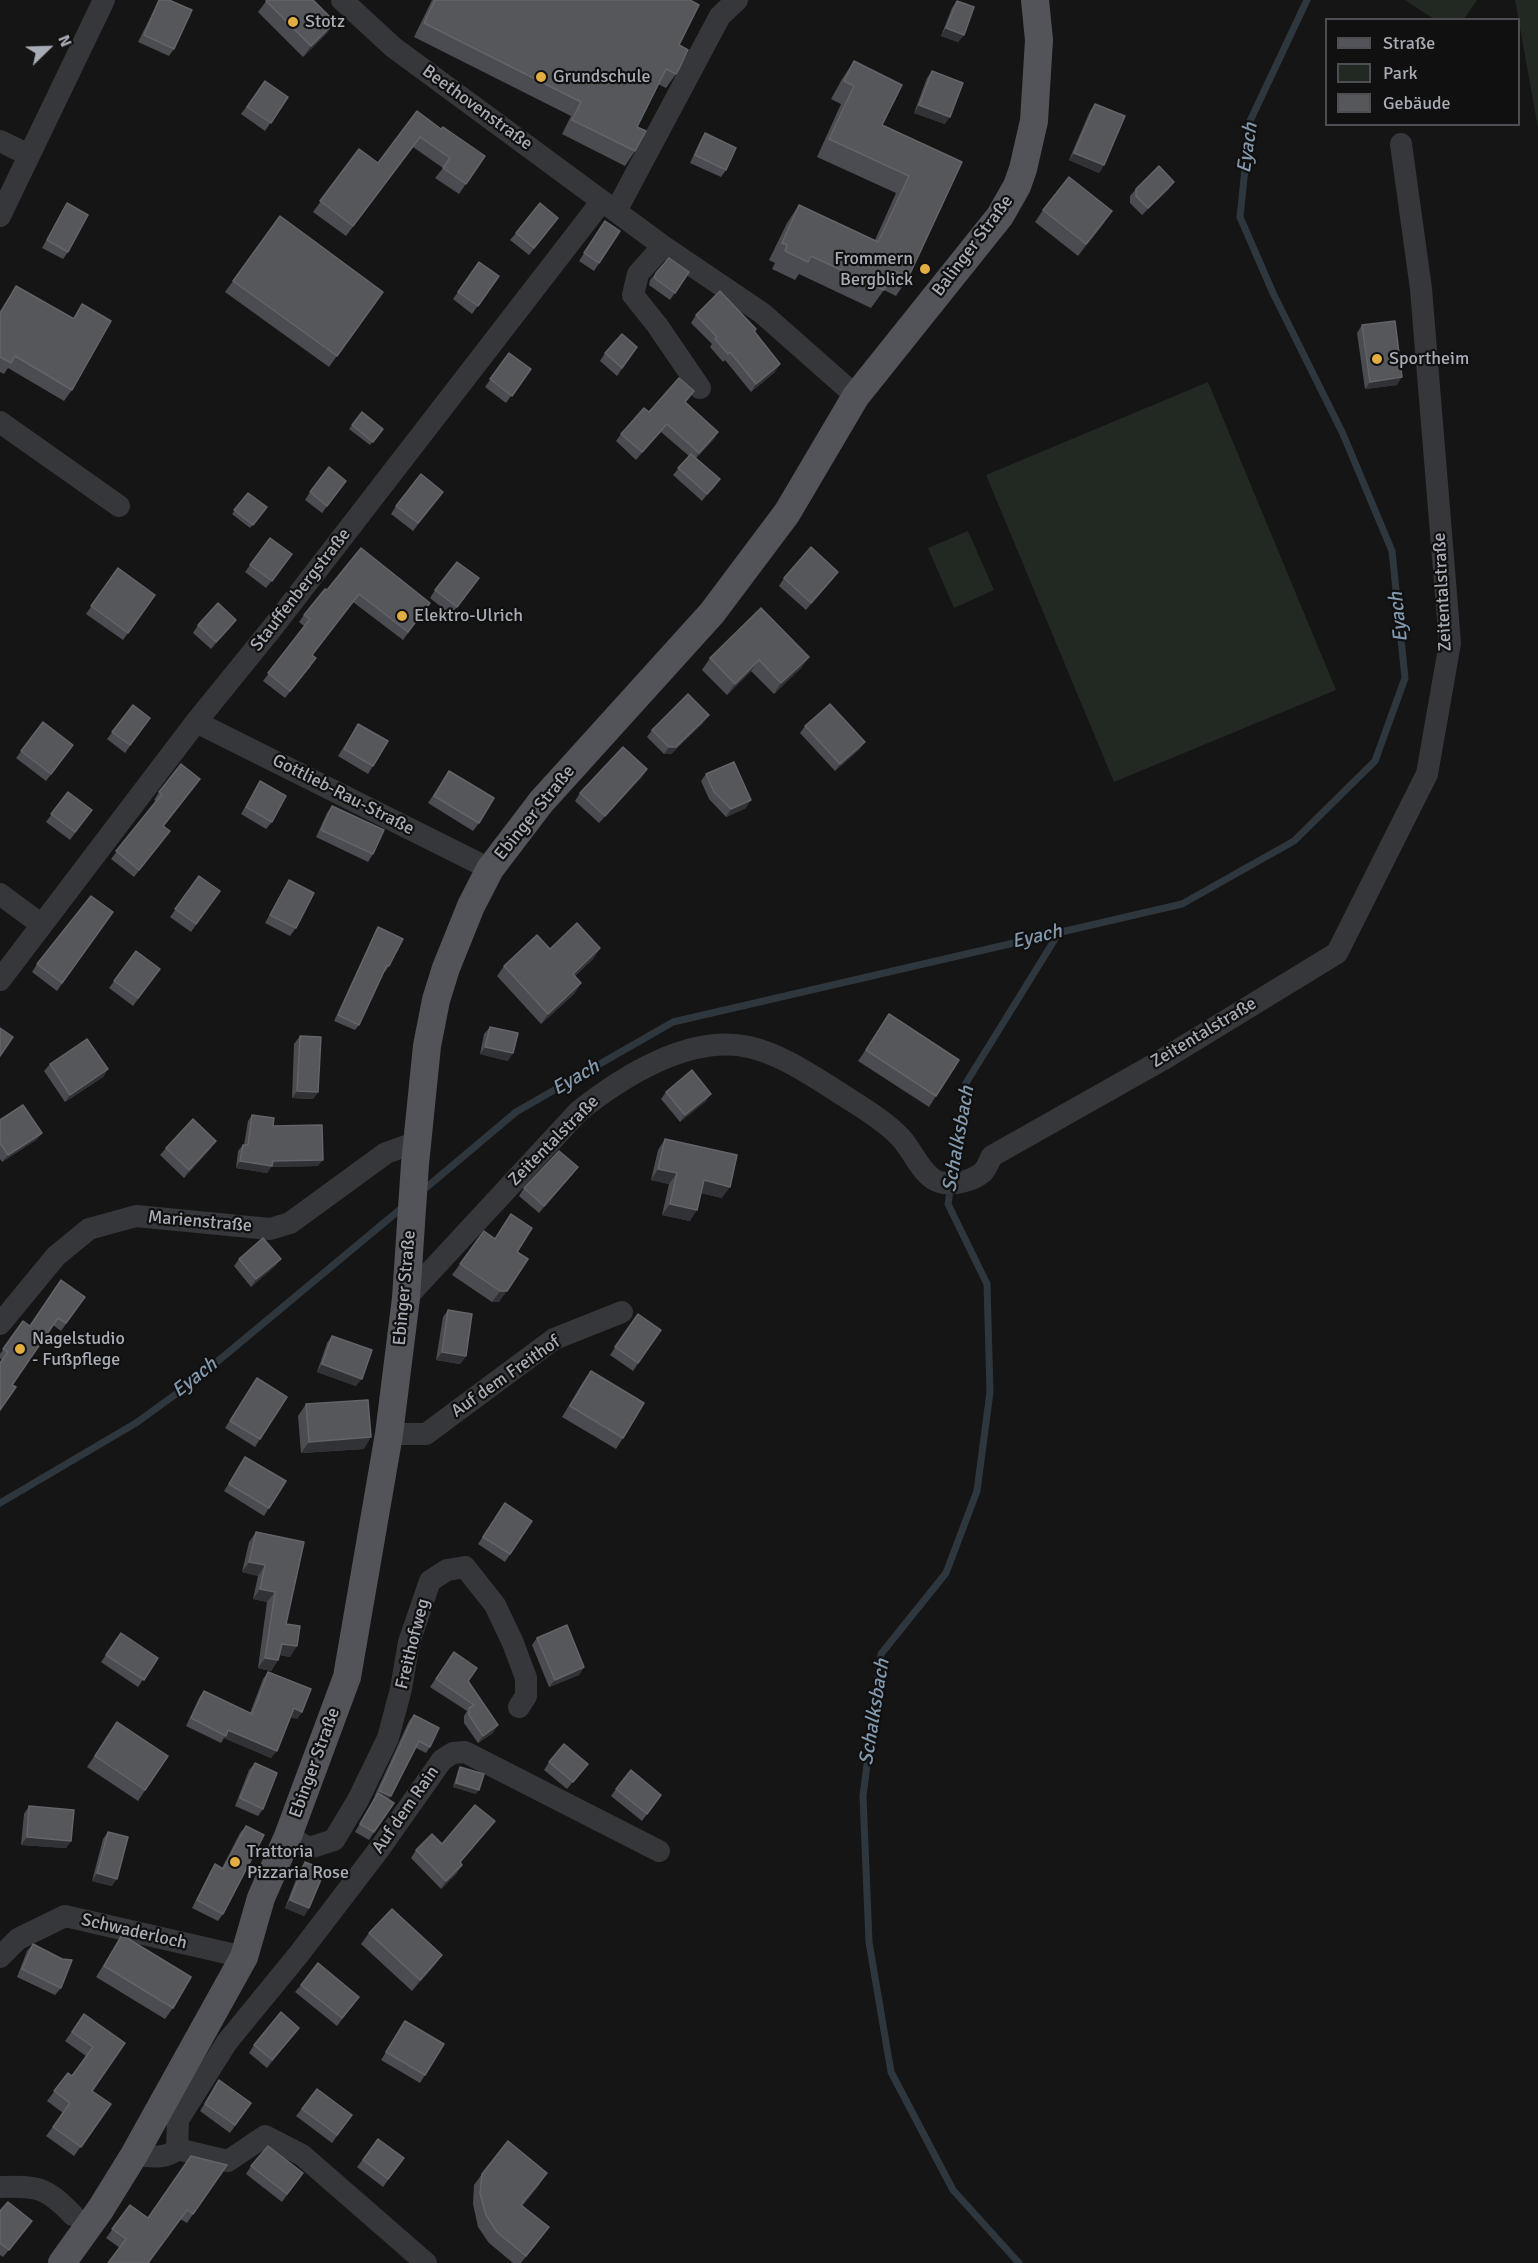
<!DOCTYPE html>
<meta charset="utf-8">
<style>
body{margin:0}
#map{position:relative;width:1538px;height:2263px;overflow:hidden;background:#151516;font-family:Signika,sans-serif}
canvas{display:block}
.legend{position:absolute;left:1325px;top:18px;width:195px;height:108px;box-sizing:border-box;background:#101011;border:2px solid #4d4e53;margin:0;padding:8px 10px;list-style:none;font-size:18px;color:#a8acb5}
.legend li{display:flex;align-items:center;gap:12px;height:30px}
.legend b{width:30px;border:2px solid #4d4e53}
.north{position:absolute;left:18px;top:18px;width:60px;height:60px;-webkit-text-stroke:4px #101011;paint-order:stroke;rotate:67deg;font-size:16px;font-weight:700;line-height:24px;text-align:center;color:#a8acb5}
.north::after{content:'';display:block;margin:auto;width:21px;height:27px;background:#a8acb5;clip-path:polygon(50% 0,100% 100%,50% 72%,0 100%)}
</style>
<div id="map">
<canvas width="1538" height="2263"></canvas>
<ul class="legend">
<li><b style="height:8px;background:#52545a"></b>Straße</li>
<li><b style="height:16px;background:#212922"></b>Park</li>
<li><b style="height:16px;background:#55575b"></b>Gebäude</li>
</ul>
<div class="north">N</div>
</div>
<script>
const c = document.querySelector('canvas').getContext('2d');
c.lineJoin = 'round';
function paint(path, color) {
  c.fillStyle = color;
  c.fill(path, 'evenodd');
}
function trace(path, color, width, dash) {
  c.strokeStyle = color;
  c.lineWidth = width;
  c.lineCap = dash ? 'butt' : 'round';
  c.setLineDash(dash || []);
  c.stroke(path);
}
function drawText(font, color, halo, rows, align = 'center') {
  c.font = font + ' Signika,sans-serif';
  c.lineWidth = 4.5;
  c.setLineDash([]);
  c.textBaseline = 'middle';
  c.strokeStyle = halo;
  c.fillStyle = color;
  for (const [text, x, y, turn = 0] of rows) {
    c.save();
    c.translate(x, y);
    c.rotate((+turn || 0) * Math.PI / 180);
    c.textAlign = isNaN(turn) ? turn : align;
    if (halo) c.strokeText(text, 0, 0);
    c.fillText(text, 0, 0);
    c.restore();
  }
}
paint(new Path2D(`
 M1405,0H1477L1464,19H1434Z
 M1515,0H1538V128Z
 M1208,382L1336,690L1114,782L986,475Z
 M968,531L994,590L954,608L928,548Z`), '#212922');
trace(new Path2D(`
 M421,1192L516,1112L673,1022L1182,904L1294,841L1375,761L1405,678L1392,551L1343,434L1273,293L1240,217L1250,121L1307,0
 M0,1503L136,1423L194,1381L403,1207
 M1019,2263L953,2190L891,2072L869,1942L863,1796L881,1654L946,1573L977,1491L990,1392L987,1284L948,1204L966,1083L1060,931`), '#2f373e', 7);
trace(new Path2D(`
 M342,0L393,47L663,246L762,313L856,396
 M0,141L29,155
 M616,211L720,16L737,0
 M0,216L104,0
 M663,246L638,274L633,295L657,325L700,388
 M0,422L119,506
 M196,722L490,869
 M0,894L42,925
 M0,980L196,722L273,627L602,201
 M406,1298L579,1111C623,1076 690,1034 749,1047C780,1054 808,1073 835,1090C856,1104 880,1117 898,1135C911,1146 922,1178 940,1182C952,1186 973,1181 983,1172C987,1168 989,1161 992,1156L1162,1060L1337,953L1427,774L1450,643L1421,289L1401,144
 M0,1324L56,1256L89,1229L136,1216L270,1229L290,1223L386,1153L417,1142
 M389,1434H426L554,1339L622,1312
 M288,1836L309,1848L334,1840L358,1800L388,1738L401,1689L409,1642L430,1581L447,1570L465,1567L495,1605L513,1643L526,1678V1696L519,1707
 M0,1957L18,1939L65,1916L244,1957
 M177,2149L178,2120L227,2042L299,1954L380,1848L442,1760L453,1753L465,1752L659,1851
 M134,2155C149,2156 166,2160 177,2149L228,2161L265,2136L302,2155L426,2263
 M0,2187C38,2186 46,2187 73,2215`), '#36373b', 22);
trace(new Path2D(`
 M62,2263L100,2210L134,2155L244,1957L261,1898L288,1836L347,1677L389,1434L406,1298L415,1164L427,1046L436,1000L446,968L471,906L490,869L541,802L712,613L787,513L856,396L1000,216L1017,186L1023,169L1034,121L1039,40L1035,0`), '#52545a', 28);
paint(new Path2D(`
 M159,0H169L174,49L169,56L138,42Z
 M267,0L335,22L327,33L303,57L258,12Z
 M432,0H690L679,45L676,74L666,88L658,84L637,127L635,151L625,166L562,134L571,116L414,37Z
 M957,1L964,35L958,42L941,36L952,8Z
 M854,61L882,125L962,162L908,278L896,296L884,290L871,308L799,274L795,280L772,269L775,263L769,260L787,223L799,205L875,240L896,193L817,157L841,104L831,99L842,79Z
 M932,71L945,124L914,113L927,78Z
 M265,81L288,97L265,131L241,114Z
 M1095,104L1104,165L1099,173L1069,160L1090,111Z
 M417,111L441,129L485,156L459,194L435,178L443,168L413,147L346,236L313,212L359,149L378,163Z
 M705,133L726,170L721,177L690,163L700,141Z
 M1136,189H1169L1142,215L1130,203V196Z
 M67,203L68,252L63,259L42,248L62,211Z
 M1043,210L1104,223L1078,256L1035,222Z
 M280,216L383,292L329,367L225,292Z
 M605,221L620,231L594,271L579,261Z
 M553,225L529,255L510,240L516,233Z
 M479,262L499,276L472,314L453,299Z
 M689,272L670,300L649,285L650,280L656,273Z
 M16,286L73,318L82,304L72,390L64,401L8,368L4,374L0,372V311Z
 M696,315L756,329L755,332L775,372L751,392L725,360L723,362L710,347L712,344L691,323Z
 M1362,325L1397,385L1365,389L1357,333Z
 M637,347L617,376L600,361L605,353Z
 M509,353L531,369L506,403L485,387Z
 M694,391L685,402L718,432L713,440L696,458L720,479L702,501L673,475L689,456L661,432L636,460L616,441L621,434L649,412Z
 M362,412L383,429L370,445L349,429Z
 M341,488L322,513L305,500L310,492Z
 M443,492L413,531L391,514L396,506Z
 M248,493L267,507L250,528L232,514Z
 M287,561L266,588L245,572L250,565Z
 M118,568L155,595L123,640L86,614Z
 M838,572L833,579L806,610L779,586L784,578Z
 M473,586L451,615L430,598L435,590Z
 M327,590L430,603L403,640L353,602L312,655L311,666L285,698L263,681L304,626L299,622L304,615Z
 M198,625L231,627L211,649L193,633Z
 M809,657L801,668L774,694L751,671L727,695L702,670L710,658Z
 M133,705L150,718L125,753L107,739Z
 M43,722L73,745L46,781L16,758Z
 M703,723L671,754H664L647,737L652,730Z
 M358,724L373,766L368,774L338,756Z
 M805,726L860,749L835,771L800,733Z
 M647,769L642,777L599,823L575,801L580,793Z
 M449,771L479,823L473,831L428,803Z
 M706,774L746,808L726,817L709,799L701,781Z
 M260,781L272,822L266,829L241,814Z
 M195,786L164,826L170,831L134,877L111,859L156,801L154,800L159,792Z
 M68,792L92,810L70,840L46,822Z
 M332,806L373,854L368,862L316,837L327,813Z
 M199,876L220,891L191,932L170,917Z
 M289,880L296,928L290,936L265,923L284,888Z
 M113,912L57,991L32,972L37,964Z
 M378,927L389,966L385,972L384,971L359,1025L355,1030L334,1021L375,932Z
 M600,948L593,959L575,976L581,983L574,994L541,1024L497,976L504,966L550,949Z
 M136,951L160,969L133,1006L109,988Z
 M882,1026L936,1096L929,1107L858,1061Z
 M490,1027L508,1061L480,1054L484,1034Z
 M300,1036L318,1092L313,1099L292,1098L294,1044Z
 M50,1064L108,1069L103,1077L65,1102L44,1071Z
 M666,1092L706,1101L680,1122L661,1099Z
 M252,1115L273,1126L318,1166L271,1167L267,1173L236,1168L238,1151L243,1145H244L248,1121Z
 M0,1120L42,1133L36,1140L2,1162L0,1159Z
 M665,1139L722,1198L701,1193L690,1221L662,1215L669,1184L651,1180L658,1150Z
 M166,1148H211L184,1178L160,1155Z
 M578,1167L572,1175L539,1213L519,1196L524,1188Z
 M484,1231L517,1252L499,1302H492L452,1275Z
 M239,1259H281L275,1266L251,1287L234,1266Z
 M85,1297L61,1331L53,1325L12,1385L0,1410L2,1360L0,1358V1354L23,1321L30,1326Z
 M448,1310L466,1356L460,1364L436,1360L443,1317Z
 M638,1314L661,1330L633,1371L610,1355Z
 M332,1336L356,1386L317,1372L327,1343Z
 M591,1371L623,1438L616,1449L562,1417L583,1382Z
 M257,1378L260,1439L255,1447L225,1428Z
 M306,1404L364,1449L301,1453L298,1416Z
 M245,1457L269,1508L264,1516L224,1491Z
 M505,1503L532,1521L505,1562L478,1544Z
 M256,1532L286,1624L290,1657L280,1655L278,1660L271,1671L258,1668L267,1602L253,1599L258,1576L242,1572L249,1542Z
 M121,1633L158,1658L138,1687L101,1662Z
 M537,1638L584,1667L579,1675L549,1687L532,1645Z
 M454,1652L493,1733L478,1743L464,1723V1716L467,1711L430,1687Z
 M268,1672L302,1712L297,1719L291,1717L271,1758L224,1738L221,1743L186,1726L199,1698L204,1691L250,1713L263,1679Z
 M414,1715L430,1747L426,1753L416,1748L388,1799L394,1803L369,1840L355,1832L375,1797H374L409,1721Z
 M117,1722L168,1756L138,1801L87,1767Z
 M549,1762L588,1764L567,1789L544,1770Z
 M255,1763L263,1809L258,1816L235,1806L249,1770Z
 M460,1767L476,1794L453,1787L458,1771Z
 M616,1789L656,1802L642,1821L611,1796Z
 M29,1806L71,1841L66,1848L21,1845L24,1814Z
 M495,1821L460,1863L457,1873L441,1889L411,1858L416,1850L442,1844Z
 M246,1826L223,1914L218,1921L192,1908L210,1872L215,1864L222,1868L240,1833Z
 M108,1832L112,1886L92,1881L103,1839Z
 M305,1862L309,1908L304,1916L285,1908L300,1869Z
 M369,1933L442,1955L434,1966L412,1991L361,1944Z
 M122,1935L173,2008L165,2019L96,1977Z
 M33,1944L61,1988L55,1995L17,1977L27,1951Z
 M301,1985L354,2004L337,2026L295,1992Z
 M84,2014L125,2043L92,2091L111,2104L74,2156L46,2136L63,2113L47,2101L68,2073L72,2076L86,2056L65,2041Z
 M405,2021L425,2075L420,2083L381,2060Z
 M299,2028L267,2068L249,2053L254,2045Z
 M214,2088L251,2103L230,2133L200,2111Z
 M317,2089L352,2115L332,2143L296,2116Z
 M378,2139L404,2158L383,2187L357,2167Z
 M227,2165L187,2223L180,2219L120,2248L106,2238L130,2205L148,2218Z
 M251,2166L303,2173L282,2202L246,2174Z
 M482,2174L540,2184L522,2206L541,2238L521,2263H513L489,2243L478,2227L473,2204L474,2185Z
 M0,2211L27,2228L3,2257L0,2255Z`), '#4b4c51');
paint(new Path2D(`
 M335,22L327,33L303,57L311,46Z
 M946,28L964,35L958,42L941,36Z
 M919,105L950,117L945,124L914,113Z
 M1074,153L1104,165L1099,173L1069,160Z
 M1174,182L1169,189L1142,215L1148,208Z
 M1112,211L1104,223L1078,256L1086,244Z
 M780,364L775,372L751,392L756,384Z
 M1402,377L1397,385L1365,389L1370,382Z
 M667,424L661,432L636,460L642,452Z
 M718,432L713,440L694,461L699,453Z
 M720,479L715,487L702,501L707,494Z
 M838,572L833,579L806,610L811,603Z
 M236,620L231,627L211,649L216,642Z
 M809,657L801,668L774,694L781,683Z
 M759,660L751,671L727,695L735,684Z
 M709,715L703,723L671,754H664L669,747Z
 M865,742L860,749L835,771L840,764Z
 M647,769L642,777L599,823L605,816Z
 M751,800L746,808L726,817L731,809Z
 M600,948L593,959L565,984L573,974Z
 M581,983L574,994L541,1024L548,1014Z
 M485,1047L513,1053L508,1061L480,1054Z
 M108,1069L103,1077L65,1102L70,1095Z
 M297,1091L318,1092L313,1099L292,1098Z
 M711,1094L706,1101L680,1122L685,1115Z
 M42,1133L36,1140L2,1162L8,1155Z
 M216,1141L211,1148L184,1178L189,1170Z
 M323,1160L318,1166L271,1167L267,1173L236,1168L240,1161Z
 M578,1167L572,1175L539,1213L544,1206Z
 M658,1169L677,1173L669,1184L651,1180Z
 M704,1180L730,1187L722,1198L696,1192Z
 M670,1204L697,1210L690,1221L662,1215Z
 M281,1259L275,1266L251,1287L256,1279Z
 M500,1291H507L499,1302H492Z
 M442,1352L466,1356L460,1364L436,1360Z
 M322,1364L362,1379L356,1386L317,1372Z
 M371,1437L364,1449L301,1453L309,1442Z
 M249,1562L265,1565L258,1576L242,1572Z
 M260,1589L275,1592L267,1602L253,1599Z
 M282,1644L297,1646L290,1657L275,1654Z
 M265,1658L278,1660L271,1671L258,1668Z
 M584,1667L579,1675L549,1687L555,1680Z
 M294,1708L302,1712L297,1719L289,1716Z
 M498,1725L493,1733L478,1743L483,1736Z
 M228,1730L277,1751L271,1758L224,1738Z
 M456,1783L479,1790L476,1794L453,1787Z
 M379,1791L391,1796L387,1802L374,1797Z
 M495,1821L489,1829L454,1870L460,1862Z
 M27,1837L71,1841L66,1848L21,1845Z
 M462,1865L457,1873L441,1889L446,1881Z
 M97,1873L117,1879L112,1886L92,1881Z
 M290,1900L309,1908L304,1916L285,1908Z
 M442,1955L434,1966L412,1991L420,1980Z
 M299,2028L294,2035L267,2068L272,2060Z
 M547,2173L540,2184L514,2217L521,2205Z
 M549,2227L541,2238L521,2263L526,2256Z`), '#313235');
const building = new Path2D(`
 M159,0H169L192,10L174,49L144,35Z
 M267,0H313L335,22L311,46L266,1Z
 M435,0H690L699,5L679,45L688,50L679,69L676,74L666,69L637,127L646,131L635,151L572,120L581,102L424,23Z
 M957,1L974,7L964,35L946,28Z
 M854,61L902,85L882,125L962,162L908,278L893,270L884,290L811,256L808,262L785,251L787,245L782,243L799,205L878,242L909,176L829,139L854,86L844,81Z
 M932,71L963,83L950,117L919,105Z
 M265,81L288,97L271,123L247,107Z
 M1095,104L1125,116L1104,165L1074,153Z
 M417,111L441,129L443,127L485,156L466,184L443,168L450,158L420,137L353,226L320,201L359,149L378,163Z
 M705,133L736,148L726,170L695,155Z
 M1159,166L1174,182L1148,208L1136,196V189Z
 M1069,177L1112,211L1086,244L1043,210Z
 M67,203L88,215L68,252L47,240Z
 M540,203L558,218L534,248L516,233Z
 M280,216L383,292L337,356L233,281Z
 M605,221L620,231L599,263L584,253Z
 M669,258L689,272L675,293L654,278L656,273Z
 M479,262L499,276L478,306L458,292Z
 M16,286L74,319L82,304L111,321L72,390L15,356L11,363L0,357V314Z
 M720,291L756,329L754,331L780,364L756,384L730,352L728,354L715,339L717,337L696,315Z
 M1395,321L1402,377L1370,382L1362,325Z
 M622,334L637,347L622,368L605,353Z
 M509,353L531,369L512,396L490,379Z
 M679,378L694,391L685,402L718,432L699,453L667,424L642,452L621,434L644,408L649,412Z
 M362,412L383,429L373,442L352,425Z
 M691,454L720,479L707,494L678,468Z
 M329,467L346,481L327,506L310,492Z
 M421,474L443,492L418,523L396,506Z
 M248,493L267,507L253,525L234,510Z
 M270,538L292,554L272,581L250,565Z
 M811,547L838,572L811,603L784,578Z
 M361,548L430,603L408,632L359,594L312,655L316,658L290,691L268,673L310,619L304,615L325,589L327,590Z
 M457,562L479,578L457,607L435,590Z
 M118,568L155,595L128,633L91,606Z
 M218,603L236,620L216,642L198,625Z
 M761,608L809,657L781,683L759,660L735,684L710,658Z
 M688,694L709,715L676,747H669L652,730Z
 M830,704L865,742L840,764L805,726Z
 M133,705L150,718L130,745L112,732Z
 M43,722L73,745L51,774L21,751Z
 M358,724L388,741L373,766L344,749Z
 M623,747L647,769L605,816L580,793Z
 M734,762L751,800L731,809L714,792L706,774Z
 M181,764L200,779L163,826L170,831L139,870L116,851L162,794L159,792Z
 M449,771L494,798L479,823L434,796Z
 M260,781L286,796L272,822L246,807Z
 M68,792L92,810L75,832L51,814Z
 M332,806L384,830L373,854L321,830Z
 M199,876L220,891L196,924L175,909Z
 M289,880L314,893L296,928L270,915Z
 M91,896L113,912L62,983L37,964Z
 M577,923L600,948L573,974L581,983L548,1014L504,966L537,935L550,949Z
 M378,927L403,939L389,966L387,965L359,1025L338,1015Z
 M136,951L160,969L138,998L114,981Z
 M889,1014L959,1060L936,1096L866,1050Z
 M490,1027L518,1033L513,1053L485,1047Z
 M0,1028L13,1037L0,1056Z
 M300,1036L321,1037L318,1092L297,1091Z
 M87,1039L108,1069L70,1095L50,1064Z
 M692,1070L711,1094L685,1115L666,1092Z
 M23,1105L42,1133L8,1155L0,1143V1120Z
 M252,1115L274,1118L273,1126L322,1125L323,1160L273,1161L272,1166L240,1161L243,1145H248Z
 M193,1119L216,1141L189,1170L166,1148Z
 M665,1139L737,1155L730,1187L704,1180L697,1210L670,1204L677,1173L658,1169Z
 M559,1151L578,1167L544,1206L524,1188Z
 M511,1214L532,1228L517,1252L528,1259L507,1291H500L460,1264L484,1231L495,1239Z
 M263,1238L281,1259L256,1279L239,1259Z
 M61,1280L85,1297L66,1323L58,1318L12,1385L16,1387L0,1410V1363L8,1352L3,1349L23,1321L30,1326Z
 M448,1310L472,1314L466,1356L442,1352Z
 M638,1314L661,1330L638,1363L615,1347Z
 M332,1336L372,1350L362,1379L322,1364Z
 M591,1371L644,1403L623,1438L570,1406Z
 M257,1378L287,1397L260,1439L230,1421Z
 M368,1400L371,1437L309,1442L306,1404Z
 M245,1457L286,1481L269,1508L229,1484Z
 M505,1503L532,1521L510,1554L483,1537Z
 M256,1532L304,1542L286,1624L300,1626L297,1646L282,1644L278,1660L265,1658L275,1592L260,1589L265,1565L249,1562Z
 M567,1625L584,1667L555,1680L537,1638Z
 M121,1633L158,1658L144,1680L106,1655Z
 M454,1652L477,1668L468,1681L498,1725L483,1736L469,1715V1708L474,1705L436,1679Z
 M268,1672L311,1689L302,1712L294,1708L277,1751L228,1730L226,1736L191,1718L204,1691L252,1714Z
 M414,1715L439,1728L430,1747L419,1741L391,1796L379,1791Z
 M117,1722L168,1756L145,1790L95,1756Z
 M564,1744L588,1764L573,1782L549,1762Z
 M255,1763L277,1773L263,1809L240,1798Z
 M460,1767L484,1774L479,1790L456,1783Z
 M631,1770L661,1795L647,1814L616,1789Z
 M378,1793L394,1803L374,1832L360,1824Z
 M475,1805L495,1821L460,1862L462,1865L446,1881L416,1850L432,1834L442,1844Z
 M29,1806L74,1810L71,1841L27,1837Z
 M246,1826L264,1835L223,1914L197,1900L215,1864L223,1869Z
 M108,1832L128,1837L117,1879L97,1873Z
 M305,1862L325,1870L309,1908L290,1900Z
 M392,1909L442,1955L420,1980L369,1933Z
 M122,1935L191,1977L173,2008L104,1966Z
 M33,1944L62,1959L72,1960L61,1988L22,1969Z
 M318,1963L359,1997L342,2018L301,1985Z
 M281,2012L299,2028L272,2060L254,2045Z
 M84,2014L125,2043L92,2091L111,2104L81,2147L53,2127L70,2103L54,2091L68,2073L72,2076L93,2047L72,2032Z
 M405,2021L444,2044L425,2075L386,2052Z
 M219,2080L251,2103L235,2125L205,2104Z
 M317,2089L352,2115L337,2135L302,2109Z
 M378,2139L404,2158L388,2179L363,2160Z
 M508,2141L547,2173L521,2205L549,2227L526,2256L497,2232L486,2215L480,2193L482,2174Z
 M268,2146L303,2173L287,2194L251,2166Z
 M191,2156L227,2165L193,2214L187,2210L148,2263H108L126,2239L112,2229L130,2205L148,2218Z
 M8,2202L32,2221L9,2250L0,2243V2211Z`);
paint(building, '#55575b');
trace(building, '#626469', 1.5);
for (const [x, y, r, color] of [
 [293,22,6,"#e2ad41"],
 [541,77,6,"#e2ad41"],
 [925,269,6,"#e2ad41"],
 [1377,359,6,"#e2ad41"],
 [402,616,6,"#e2ad41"],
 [20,1349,6,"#e2ad41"],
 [235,1862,6,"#e2ad41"]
]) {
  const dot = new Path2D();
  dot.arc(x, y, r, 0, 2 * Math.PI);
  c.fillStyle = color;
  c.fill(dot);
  trace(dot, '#101011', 2);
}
drawText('18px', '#a8acb5', '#101011', [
 ["Stotz",305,22],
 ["Grundschule",553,77],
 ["Frommern",913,259,"right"],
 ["Bergblick",913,280,"right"],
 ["Sportheim",1389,359],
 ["Elektro-Ulrich",414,616],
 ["Nagelstudio",32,1339],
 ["- Fußpflege",32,1360],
 ["Trattoria",247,1852],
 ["Pizzaria Rose",247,1873]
], 'left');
drawText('18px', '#a8acb5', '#101011', [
 ["Beethovenstraße",477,108,36],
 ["Balinger Straße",973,246,-53],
 ["Stauffenbergstraße",301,590,-52],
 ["Zeitentalstraße",1443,592,-93],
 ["Gottlieb-Rau-Straße",343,795,27],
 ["Ebinger Straße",535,813,-51],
 ["Zeitentalstraße",1204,1033,-31],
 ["Zeitentalstraße",554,1141,-45],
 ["Marienstraße",200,1222,5],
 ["Ebinger Straße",405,1288,-85],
 ["Auf dem Freithof",506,1377,-35],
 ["Freithofweg",413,1644,-76],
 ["Ebinger Straße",315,1763,-70],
 ["Auf dem Rain",406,1810,-55],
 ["Schwaderloch",134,1932,13]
]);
drawText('italic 20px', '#8298ad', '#101011', [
 ["Eyach",1248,148,-82],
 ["Eyach",1399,617,-96],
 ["Eyach",1037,937,-13],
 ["Eyach",576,1078,-30],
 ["Schalksbach",959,1139,-80],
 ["Eyach",195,1378,-38],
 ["Schalksbach",875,1712,-81]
]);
</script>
